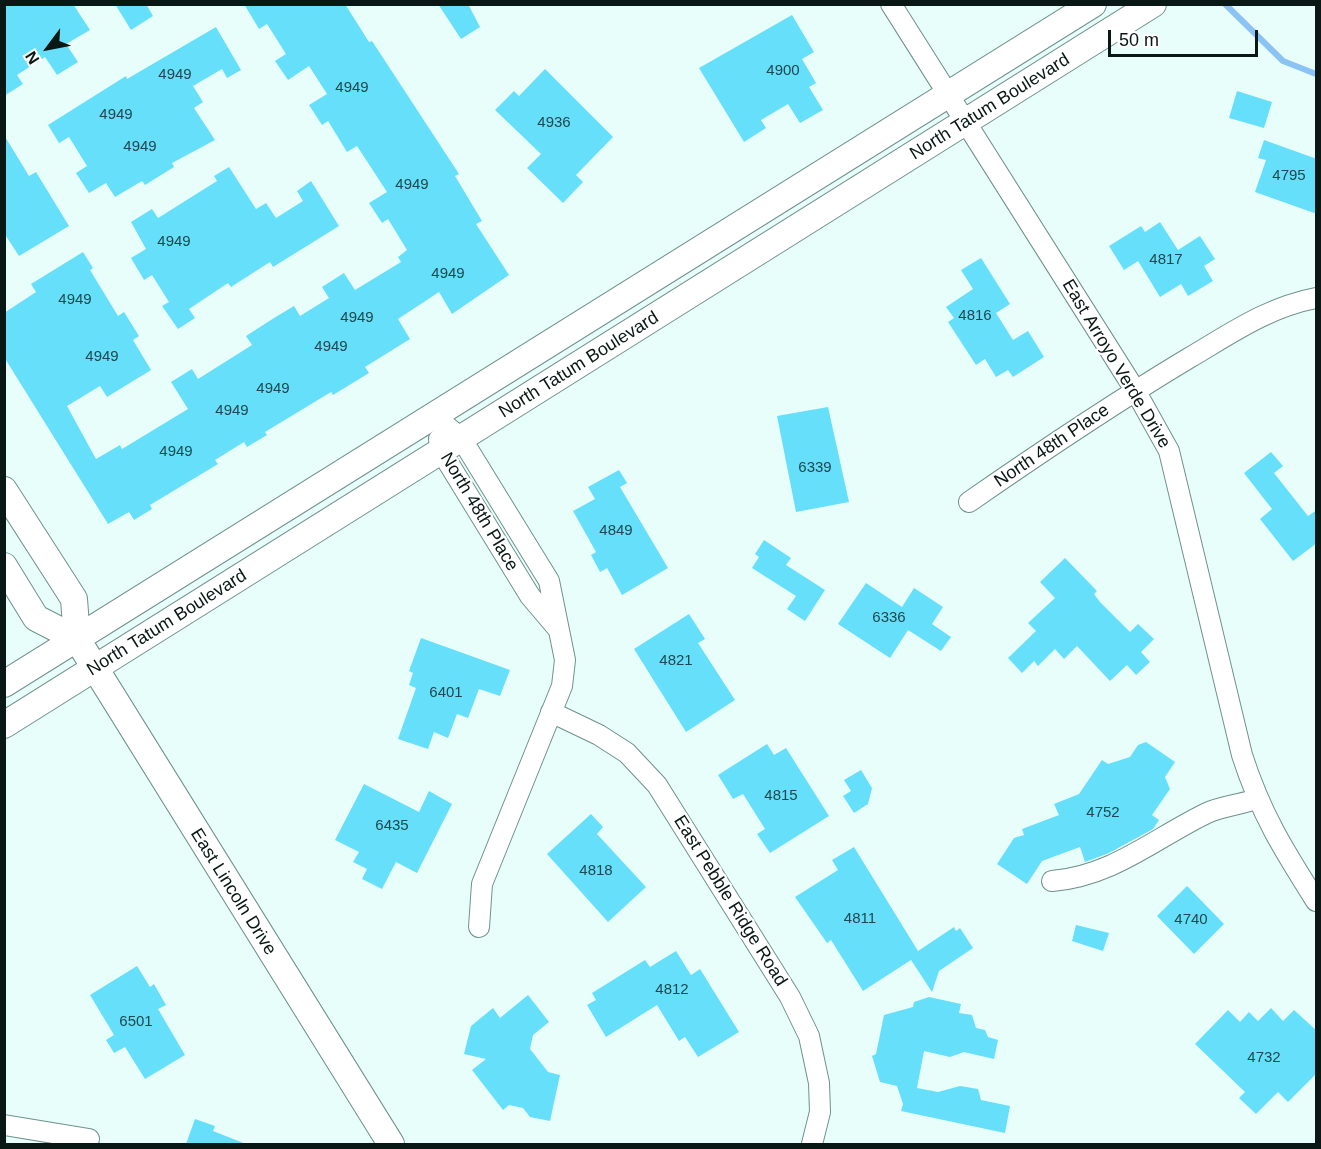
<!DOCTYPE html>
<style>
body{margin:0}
#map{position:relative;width:1321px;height:1149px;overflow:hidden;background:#e8fefa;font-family:Arial,sans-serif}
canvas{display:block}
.frame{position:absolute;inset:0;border:6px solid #091715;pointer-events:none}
.north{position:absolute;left:18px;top:18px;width:60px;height:60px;-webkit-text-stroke:4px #fff;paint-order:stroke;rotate:238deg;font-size:16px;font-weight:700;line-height:24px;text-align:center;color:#091715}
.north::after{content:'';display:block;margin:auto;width:21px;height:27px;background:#091715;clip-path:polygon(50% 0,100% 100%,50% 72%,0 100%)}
.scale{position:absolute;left:1108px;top:30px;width:150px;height:27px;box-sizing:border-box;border:3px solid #091715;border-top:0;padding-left:8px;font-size:18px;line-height:21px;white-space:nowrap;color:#091715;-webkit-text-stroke:4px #fff;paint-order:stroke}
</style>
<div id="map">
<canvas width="1321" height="1149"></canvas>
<div class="frame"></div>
<div class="north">N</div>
<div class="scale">50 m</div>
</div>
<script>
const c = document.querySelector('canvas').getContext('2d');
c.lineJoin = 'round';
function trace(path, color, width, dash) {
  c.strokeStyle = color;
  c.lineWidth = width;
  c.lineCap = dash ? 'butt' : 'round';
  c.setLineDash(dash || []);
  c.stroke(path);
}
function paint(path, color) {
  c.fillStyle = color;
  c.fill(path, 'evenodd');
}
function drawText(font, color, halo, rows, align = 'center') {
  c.font = font + ' Arial,sans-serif';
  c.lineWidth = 4.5;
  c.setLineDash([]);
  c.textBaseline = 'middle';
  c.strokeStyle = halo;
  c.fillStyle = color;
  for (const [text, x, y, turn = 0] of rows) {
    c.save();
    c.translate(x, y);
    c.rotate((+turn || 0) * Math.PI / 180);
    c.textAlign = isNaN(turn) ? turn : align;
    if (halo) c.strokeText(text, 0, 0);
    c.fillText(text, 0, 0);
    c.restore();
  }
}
trace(new Path2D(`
 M1225,4L1283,61L1316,74`), '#8cc3f5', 6);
paint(new Path2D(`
 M4,4H73L90,30L66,44L78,62L57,75L45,57L17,75L23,84L4,96Z
 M115,4H146L153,16L131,30Z
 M244,4H345L369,42L372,41L459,174L455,176L482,221L476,224L509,275L452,314L439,292L398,319L410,339L365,367L369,373L333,395L331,392L265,432L267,435L247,447L244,442L215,460L218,464L150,505L152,509L134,520L129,512L108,524L4,357V313L36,292L31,284L83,252L93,268L90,270L118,316L124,312L139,336L133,340L151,370L107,397L100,386L67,406L96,459L120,445L122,449L188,409L171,382L192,369L198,379L252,345L246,336L274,318L294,306L300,316L329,298L322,287L344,273L355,290L401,262L398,257L407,250L388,219L382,223L369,203L387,192L357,146L347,152L328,121L322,125L309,105L327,94L309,66L288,80L275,61L286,54L267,24L259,29Z
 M438,4H468L480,27L461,39Z
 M792,15L814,52L802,59L816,83L809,87L823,110L800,123L788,104L761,120L766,128L744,142L699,68Z
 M216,27L241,70L227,78L222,69L193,86L203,102L194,108L215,140L172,163L174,167L145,185L142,181L115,197L106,183L89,193L76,173L87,166L69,137L59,143L48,125L126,76L127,79Z
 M545,69L613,137L576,175L583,182L563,203L527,168L541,154L495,110L514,91L519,96Z
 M1237,91L1272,102L1264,128L1229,118Z
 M4,135L29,176L36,172L69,226L19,256L4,233Z
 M1264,140L1317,159V214L1255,192L1266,160L1258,158Z
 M229,167L256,209L266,203L276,218L303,201L297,191L311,181L339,226L273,267L270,262L231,287L228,283L189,309L195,318L178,329L162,306L169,302L152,275L144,280L131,258L146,249L131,222L152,209L158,218L217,181L214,176Z
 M1160,222L1178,250L1200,236L1215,259L1204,266L1213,281L1188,296L1181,284L1160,297L1138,261L1124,270L1109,246L1141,226L1145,232Z
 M981,258L1010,304L996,313L1013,340L1028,331L1044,357L1013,377L1008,370L996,377L985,359L976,365L948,322L954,318L946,307L973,289L961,270Z
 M828,407L849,502L796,512L777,416Z
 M1271,452L1283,466L1274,473L1308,516L1317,510V543L1293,561L1260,519L1272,509L1244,473Z
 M619,470L627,483L620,487L668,568L622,595L607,568L600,572L591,555L596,552L573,511L595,499L588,487Z
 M764,540L791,558L786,565L825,590L805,621L787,609L796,596L752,568L759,557L755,554Z
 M1065,558L1097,591L1094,594L1100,602L1130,632L1138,624L1154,639L1141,652L1150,662L1136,675L1127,665L1110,681L1077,646L1064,659L1055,649L1038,666L1034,661L1022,673L1008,658L1036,631L1028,623L1055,598L1040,582Z
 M866,583L902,607L914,588L943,607L932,624L951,637L941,651L908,630L890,658L838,624Z
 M689,614L705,639L698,643L735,700L686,732L634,649Z
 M421,638L510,670L500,696L479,689L468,718L457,714L448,738L434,732L428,749L398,739L416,688L409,685L413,673L409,671Z
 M1146,742L1175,762L1165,777L1170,789L1152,815L1159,820L1153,829L1109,853L1085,862L1080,847L1042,861L1027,884L997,864L1014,838L1024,835L1022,829L1059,815L1054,804L1079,794L1102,760L1108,764L1130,757L1138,745Z
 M767,744L774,755L786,748L829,816L770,853L757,834L765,829L743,794L733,799L718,775Z
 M861,770L872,788L868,804L854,813L843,796L851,791L844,780Z
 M364,784L419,812L429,791L452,804L417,873L396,862L382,889L362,879L367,869L353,862L359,852L335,840Z
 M591,814L603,827L597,834L646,887L608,922L547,854Z
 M854,847L918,951L954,927L956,931L960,928L973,948L939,971L932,992L911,960L863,991L831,940L827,943L795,897L838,870L832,860Z
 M1187,886L1224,924L1194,954L1157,916Z
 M1076,925L1109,933L1103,951L1072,941Z
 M676,951L691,975L700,969L739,1032L698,1057L685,1037L679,1041L657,1005L606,1037L587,1005L596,1000L592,993L645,960L650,967Z
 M137,966L150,987L154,984L166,1005L158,1009L185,1055L145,1079L125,1047L114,1053L106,1040L114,1035L90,995Z
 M528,995L549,1022L533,1035L530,1049L548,1072L560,1075L550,1121L530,1117L523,1108L509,1105L503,1110L472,1070L486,1059L464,1054L471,1026L493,1008L500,1018Z
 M929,997L961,1004L959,1013L972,1015L976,1028L985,1030L988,1037L998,1040L994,1059L964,1052L950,1057L924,1051L917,1088L938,1092L960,1086L978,1089L981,1100L1010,1106L1005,1133L901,1111L903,1104L897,1086L880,1082L872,1056L876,1054L884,1015L913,1007L914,1002Z
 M1271,1008L1283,1021L1294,1010L1317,1031V1073L1288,1102L1278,1092L1256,1114L1239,1098L1245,1092L1195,1044L1228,1010L1240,1022L1249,1012L1258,1021Z
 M195,1119L215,1126L213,1131L246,1144H186Z`), '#66dffa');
const minor = new Path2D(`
 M891,4L1135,390L1169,451L1242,755C1261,814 1283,849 1316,901
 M434,416L461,438L549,581L565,660L562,686L482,884L479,927
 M439,439L441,451L530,596L558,629
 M969,502C1041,452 1114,403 1189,358C1230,334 1268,307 1316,298
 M551,712L599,735L627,753L657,785L790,997L809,1036L819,1083L820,1112L812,1144
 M1052,881C1113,876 1155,838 1207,813C1222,806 1240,805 1256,799
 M4,1125L89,1139`);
const major = new Path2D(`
 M4,490L74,599L77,639L391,1144
 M4,566L36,618L77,639
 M4,684L1093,4
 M4,725L1153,4`);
trace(minor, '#6f928c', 22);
trace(major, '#6f928c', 28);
trace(minor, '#fff', 20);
trace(major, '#fff', 26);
drawText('15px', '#20494e', null, [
 ["4900",783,71],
 ["4949",175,75],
 ["4949",352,88],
 ["4949",116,115],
 ["4936",554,123],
 ["4949",140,147],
 ["4795",1289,176],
 ["4949",412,185],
 ["4949",174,242],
 ["4817",1166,260],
 ["4949",448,274],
 ["4949",75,300],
 ["4816",975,316],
 ["4949",357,318],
 ["4949",331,347],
 ["4949",102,357],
 ["4949",273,389],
 ["4949",232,411],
 ["4949",176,452],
 ["6339",815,468],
 ["4849",616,531],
 ["6336",889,618],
 ["4821",676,661],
 ["6401",446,693],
 ["4815",781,796],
 ["4752",1103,813],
 ["6435",392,826],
 ["4818",596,871],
 ["4811",860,919],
 ["4740",1191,920],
 ["4812",672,990],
 ["6501",136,1022],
 ["4732",1264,1058]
]);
drawText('18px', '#091715', '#fff', [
 ["North Tatum Boulevard",990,107,-32],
 ["East Arroyo Verde Drive",1116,364,59],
 ["North Tatum Boulevard",579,365,-32],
 ["North 48th Place",1052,446,-34],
 ["North 48th Place",479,512,59],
 ["North Tatum Boulevard",167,623,-32],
 ["East Lincoln Drive",233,892,58],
 ["East Pebble Ridge Road",730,901,58]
]);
</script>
